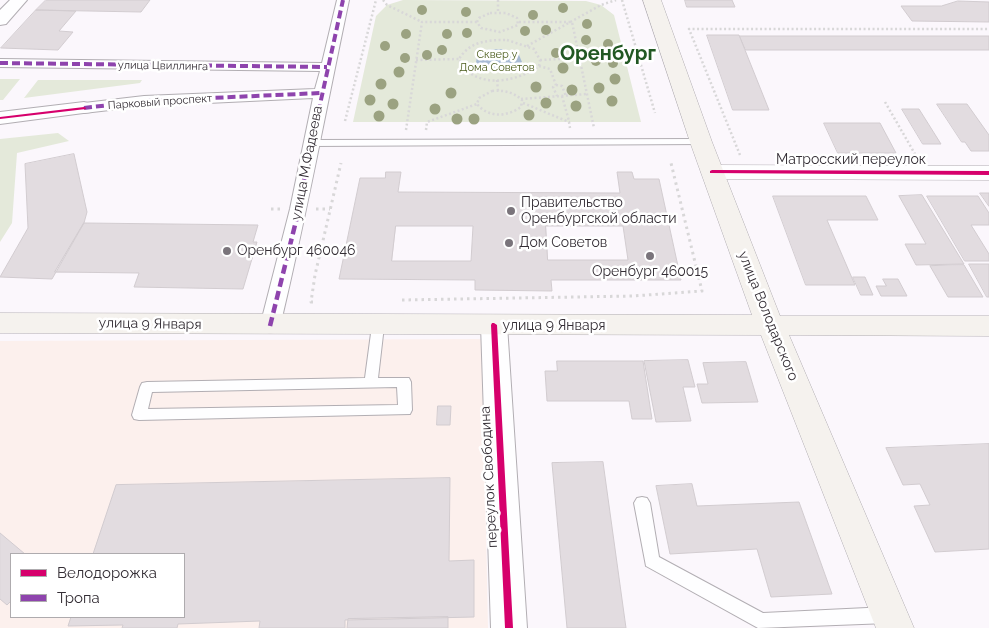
<!DOCTYPE html>
<meta charset="utf-8">
<style>
body{margin:0}
#map{position:relative;width:989px;height:628px;overflow:hidden;background:#fbf7fc;font-family:Raleway,sans-serif}
canvas{display:block}
.legend{position:absolute;left:10px;top:553px;width:175px;height:65px;box-sizing:border-box;background:#fff;border:1px solid #aeabae;margin:0;padding:6px 9px;list-style:none;font-size:15px;color:#342e35}
.legend li{display:flex;align-items:center;gap:10px;height:25px}
.legend b{width:25px;border:1px solid #aeabae}
</style>
<div id="map">
<canvas width="989" height="628"></canvas>
<ul class="legend">
<li><b style="height:6px;background:#d6006c"></b>Велодорожка</li>
<li><b style="height:6px;background:#8e44ad"></b>Тропа</li>
</ul>
</div>
<script>
const c = document.querySelector('canvas').getContext('2d');
c.lineJoin = 'round';
function paint(path, color) {
  c.fillStyle = color;
  c.fill(path, 'evenodd');
}
function trace(path, color, width, dash) {
  c.strokeStyle = color;
  c.lineWidth = width;
  c.lineCap = dash ? 'butt' : 'round';
  c.setLineDash(dash || []);
  c.stroke(path);
}
function drawText(font, color, halo, rows, align = 'center') {
  c.font = font + ' Raleway,sans-serif';
  c.lineWidth = 5;
  c.setLineDash([]);
  c.textBaseline = 'middle';
  c.strokeStyle = halo;
  c.fillStyle = color;
  for (const [text, x, y, turn = 0] of rows) {
    c.save();
    c.translate(x, y);
    c.rotate((+turn || 0) * Math.PI / 180);
    c.textAlign = isNaN(turn) ? turn : align;
    if (halo) c.strokeText(text, 0, 0);
    c.fillText(text, 0, 0);
    c.restore();
  }
}
paint(new Path2D(`
 M482,339L488,628H0V341ZM11,554H184V617H11Z`), '#fcf0ed');
paint(new Path2D(`
 M403,0L586,1L601,5L614,15L641,122H353L376,16L387,5Z
 M0,79H20L3,100H0Z
 M38,80H142L140,83L24,98Z
 M58,133L69,141L17,153L12,223L0,242V139Z`), '#e4e9da');
paint(new Path2D(`
 M501,49L519,55L522,62C512,75 487,74 476,63L477,56L486,50Z`), '#a8bbd5');
const building = new Path2D(`
 M46,0H150L141,12L36,10Z
 M685,0H732L735,7H687Z
 M958,1L989,2V22L912,21L901,6H941Z
 M36,10L76,11L59,31L73,32L58,50L1,48Z
 M707,35H739L769,110H733Z
 M740,36H989V50H746Z
 M937,104H967L989,135V151H971L965,142H962Z
 M902,109H919L941,144H923Z
 M824,123H880L896,153H838Z
 M74,154L87,212L84,223L52,279L0,277L28,228L25,164Z
 M386,172H401L398,192L620,193L617,172H632L634,179H659L681,280H551L552,291L475,290V280L339,279L360,178H385ZM396,226H473L471,261H392ZM546,226H623L628,260H548Z
 M980,193H989V206Z
 M922,195L964,264L916,265L905,244H926L899,196Z
 M773,196H866L878,220H827L855,285H806Z
 M927,196H978L989,213V225H971L989,254V261H965Z
 M84,223L258,225L253,242H257L243,289L134,287L139,273L55,272Z
 M969,264H989V297H987Z
 M964,265L983,297H948L930,266Z
 M853,277H865L873,295H861Z
 M883,279H898L907,296H881L876,286H886Z
 M688,360L695,387H683L691,421L656,422L644,361Z
 M557,361H643L652,419H632L629,401H547L545,371H557Z
 M746,362L758,402L702,403L697,384H708L703,363Z
 M438,406H451L450,425H437Z
 M989,444V549L935,552L914,506L930,505L920,484L903,485L886,448Z
 M603,462L626,628H567L552,463Z
 M450,478L449,561L474,560V617L345,620V628H259L260,621L178,624L177,628H122L123,625L68,626L71,617H184V554H93L116,485Z
 M692,484L697,506L799,502L832,594L771,597L757,549L670,554L656,486Z
 M0,533L25,554H11V601L7,605L0,599Z
 M448,617V628H347L348,619Z`);
paint(building, '#e2dce0');
trace(building, '#d2ccd0', 1);
const service = new Path2D(`
 M701,139L705,140V144L311,146L306,143L311,140Z
 M378,322L384,326L378,378H409L411,382L412,410L410,414L139,420L134,419L132,415L140,387L142,383L147,382L365,378L372,326ZM397,387L398,405L148,409L152,392Z
 M642,497L647,498L650,503L659,557L763,613L888,607L894,609L896,615L894,621L888,623L758,628L646,566L634,503L637,498Z`);
const pedestrian = new Path2D(`
 M337,0H349C326,109 306,218 280,326L277,331L270,333L263,331L260,326L290,209L313,98L144,106L84,113L76,108L84,103L144,96L315,89L320,71L0,67V59L322,63Z`);
const minor = new Path2D(`
 M10,0H27L6,24L0,25V10Z
 M84,102L91,104L94,108L91,112L0,124V112Z
 M494,316L503,318L507,325L527,628H491L481,325L485,318Z`);
const tertiary = new Path2D(`
 M712,165L989,166V180L712,179L704,177L701,172L704,167Z`);
const secondary = new Path2D(`
 M643,0H661L712,142L780,316H989V336L789,335L914,628H876L761,335L0,333V313L752,315L690,142Z`);
trace(service, '#b2aeb3', 2);
trace(pedestrian, '#b2aeb3', 2);
trace(minor, '#b2aeb3', 2);
trace(tertiary, '#b2aeb3', 1);
trace(secondary, '#b2aeb3', 1);
trace(new Path2D(`
 M383,0L387,5L422,22
 M498,0V13
 M622,0L655,113
 M490,13H506L517,18L518,25L500,32L481,28L477,22L479,18Z
 M519,22H572L594,128
 M507,40L534,49L540,60L539,66C516,83 473,90 459,59C470,41 488,40 507,40Z
 M527,46L601,5L616,0
 M416,60L459,59
 M540,60L580,58
 M539,66L550,69L556,85L553,87L557,96
 M497,80L498,91
 M556,85L562,86L566,96
 M492,91C504,90 513,92 522,100L521,107C507,117 488,118 477,104L479,98Z
 M562,96L569,121
 M521,99L587,94
 M885,102L915,154
 M523,103L569,122L570,128
 M345,121L376,0
 M406,130L422,22H477
 M426,130L427,122L477,104
 M740,155L689,29H989`), '#d8d7d8', 2.5, [2, 2.5]);
trace(new Path2D(`
 M271,209H280
 M316,209H330
 M402,300L633,296L702,291L671,163
 M313,302H311L315,275L341,163`), '#d8d7d8', 3, [2.5, 4]);
paint(service, '#fefeff');
paint(pedestrian, '#fefeff');
paint(minor, '#fefeff');
paint(tertiary, '#fefeff');
paint(secondary, '#f5f2ee');
trace(new Path2D(`
 M0,63L327,67
 M84,108L144,101L321,93
 M308,159L343,0`), '#8e44ad', 4, [8, 4]);
trace(new Path2D(`
 M270,326L299,209L308,158`), '#8e44ad', 4.5, [9, 4.5]);
paint(new Path2D(`
 M84,107L86,108V109L0,119V117Z
 M712,170L989,171V175L710,173V171Z
 M492,323H494L497,325L513,628H505L491,325Z`), '#d6006c');
c.fillStyle = '#9ba281';
for (const [x, y, r] of [
 [563,8,5],
 [422,10,5],
 [466,12,5],
 [533,15,5],
 [587,24,5],
 [546,30,5],
 [525,31,5],
 [467,33,5],
 [406,34,5],
 [447,34,5],
 [586,40,5],
 [608,44,5],
 [385,46,5],
 [442,50,5],
 [556,53,5],
 [427,55,5],
 [405,58,5],
 [596,61,5],
 [613,63,5],
 [563,68,5.5],
 [399,72,5.5],
 [615,79,5.5],
 [381,84,5.5],
 [536,87,5.5],
 [599,88,5.5],
 [572,90,5.5],
 [451,93,5.5],
 [370,100,5.5],
 [612,101,5.5],
 [546,103,5.5],
 [393,104,5.5],
 [576,106,5.5],
 [435,109,5.5],
 [529,115,5.5],
 [379,116,5.5],
 [457,119,5.5],
 [474,119,5.5]
]) {
  c.beginPath();
  c.arc(x, y, r, 0, 2 * Math.PI);
  c.fill();
}
for (const [x, y, r, color] of [
 [511,211,5,"#7a747b"],
 [509,243,5,"#7a747b"],
 [227,251,5,"#7a747b"],
 [650,256,5,"#7a747b"]
]) {
  const dot = new Path2D();
  dot.arc(x, y, r, 0, 2 * Math.PI);
  c.fillStyle = color;
  c.fill(dot);
  trace(dot, '#fff', 2);
}
drawText('11px', '#4c5d1d', '#fff', [
 ["Сквер у",497,55],
 ["Дома Советов",497,68]
]);
drawText('11px', '#342e35', '#fff', [
 ["улица Цвиллинга",163,66,1],
 ["Парковый проспект",160,102,-4]
]);
drawText('14px', '#342e35', '#fff', [
 ["Матросский переулок",851,160],
 ["улица М.Фадеева",307,163,-79],
 ["улица Володарского",768,316,68],
 ["улица 9 Января",150,324,1],
 ["улица 9 Января",554,326],
 ["переулок Свободина",489,477,-93]
]);
drawText('14px', '#342e35', '#fff', [
 ["Правительство",521,203],
 ["Оренбургской области",521,219],
 ["Дом Советов",519,243],
 ["Оренбург 460046",237,251],
 ["Оренбург 460015",650,272,"center"]
], 'left');
drawText('bold 20px', '#225823', '#fff', [
 ["Оренбург",608,54]
]);
</script>
